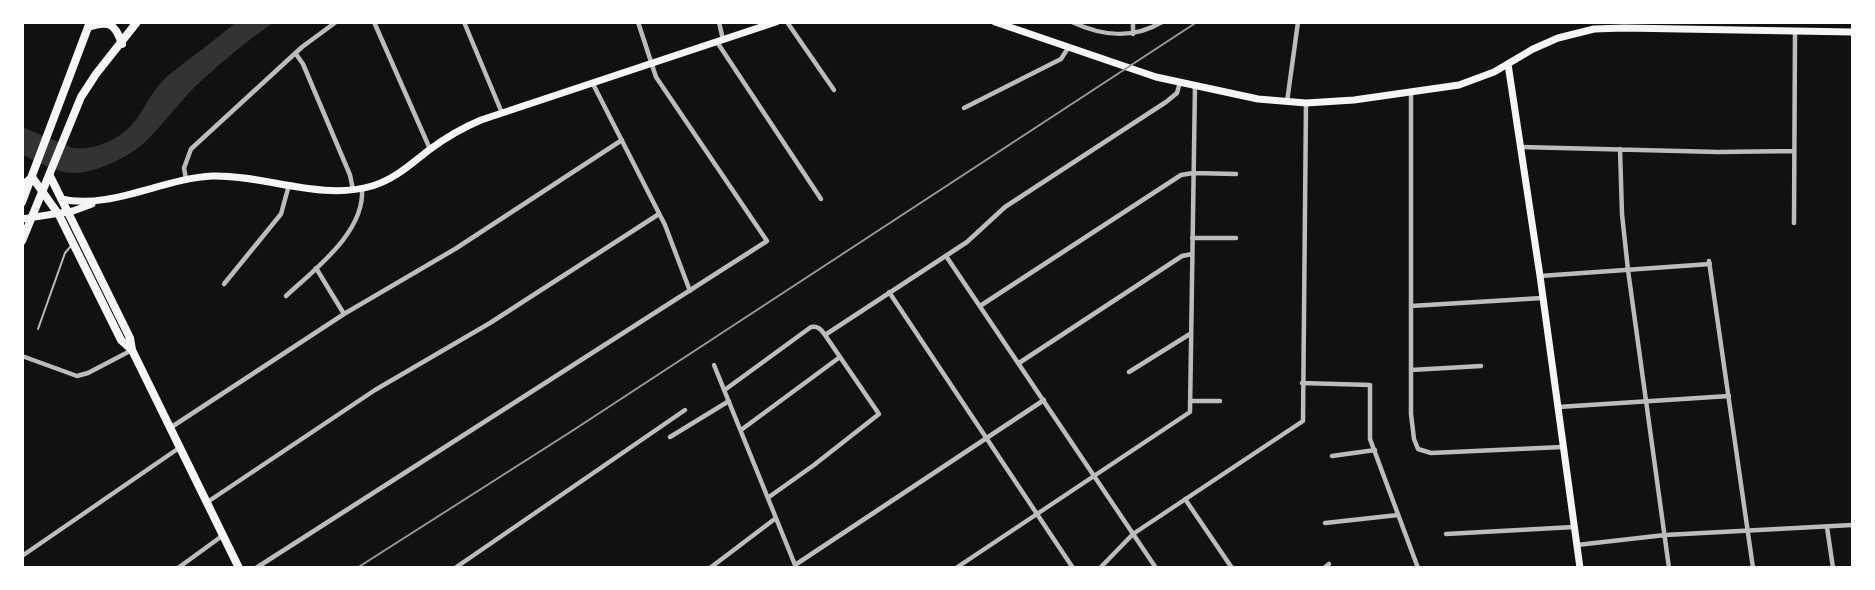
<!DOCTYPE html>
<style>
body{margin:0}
#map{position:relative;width:1875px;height:590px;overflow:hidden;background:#111;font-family:"Public Sans",sans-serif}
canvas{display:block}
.frame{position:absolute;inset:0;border:24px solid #fff;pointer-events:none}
</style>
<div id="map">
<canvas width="1875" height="590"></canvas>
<div class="frame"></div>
</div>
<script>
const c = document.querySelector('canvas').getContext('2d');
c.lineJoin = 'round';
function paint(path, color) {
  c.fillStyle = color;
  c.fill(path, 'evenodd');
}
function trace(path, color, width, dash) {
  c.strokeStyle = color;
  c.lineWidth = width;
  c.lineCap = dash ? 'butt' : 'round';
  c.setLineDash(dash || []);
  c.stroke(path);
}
paint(new Path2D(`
 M235,23H273C248,40 224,60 201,81C181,99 165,123 145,142C131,156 95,173 74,173C58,173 37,162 23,155L22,127L73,148C94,151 121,139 134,122C147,106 153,87 170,74C191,57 214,41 235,23Z`), '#333');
trace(new Path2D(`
 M38,329L65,253L71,246`), '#bcbcbc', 2);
trace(new Path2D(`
 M374,22L430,149
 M464,22L502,113
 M719,22L723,40
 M787,22L834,90
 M1072,22C1102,36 1132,40 1162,22
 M1133,34V22
 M717,42L821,199
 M296,54L303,64L350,175L353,190
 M593,84L665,225L690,291
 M1411,92V414L1414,439L1418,449L1431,453L1562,447
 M1287,102L1298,22
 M964,108L1061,59L1068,48
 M1521,147L1718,152L1793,151
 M1620,149L1622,214L1628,270L1669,568
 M186,179L184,168L191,149L302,47L336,22
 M1794,223L1795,32
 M1192,238H1236
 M946,256L1156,568
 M1709,261L1753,568
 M316,268L344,314
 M1540,276L1710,264
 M224,284L281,214L289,185
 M889,292L1073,568
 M286,296C315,269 365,232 362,189
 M980,306L1181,175L1193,173L1236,174
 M1411,306L1542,298
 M825,335L967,242L1005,207L1166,102L1177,93L1180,82
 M22,356L77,376L88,373L132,350
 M1019,363L1182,256L1192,254
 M714,365L795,565
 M1411,370L1481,366
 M1129,372L1190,334
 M1302,383L1370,385V439L1418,568
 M726,389L811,327C818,326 821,329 825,335L879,414L814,465L769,497
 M1190,401H1220
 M1558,407L1729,396
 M170,428L344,314L455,249L622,140
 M741,430L840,357
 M670,437L729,401
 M1332,456L1375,450
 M1185,499L1232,568
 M206,503L375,390L490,323L659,214
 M1325,523L1398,515
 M1827,527L1833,568
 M1446,534L1574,527
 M1577,545L1665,535L1852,525
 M22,556L179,448
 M795,565L1044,400
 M178,568L222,536
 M256,568L767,241L656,77L638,22
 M455,568L685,410
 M710,568L776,518
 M956,568L1190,412L1195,85
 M1100,568L1133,534L1303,421L1306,103
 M1324,568L1329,564`), '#bcbcbc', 4.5);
trace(new Path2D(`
 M995,22L1156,77L1258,99L1306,103L1354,100L1459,85L1494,72L1533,49L1558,38L1594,29L1624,28L1852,32
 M1508,64L1540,276L1580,568
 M22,185L32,177
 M61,199C111,210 163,178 213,176C265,175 321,201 372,186C395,179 411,164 429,150C445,138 462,128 481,120L776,22
 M22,219L73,211L92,204`), '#f5f5f5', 7);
trace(new Path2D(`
 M50,176L130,338L132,350L239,568
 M32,177L59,215L121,340L132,350`), '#f5f5f5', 8);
trace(new Path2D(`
 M88,27C109,20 115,23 122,44
 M22,202L90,22
 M22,241L81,97L96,74L137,22`), '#f5f5f5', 8);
trace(new Path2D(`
 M357,568L572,431L1197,22`), '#9a9a9a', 2);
</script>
